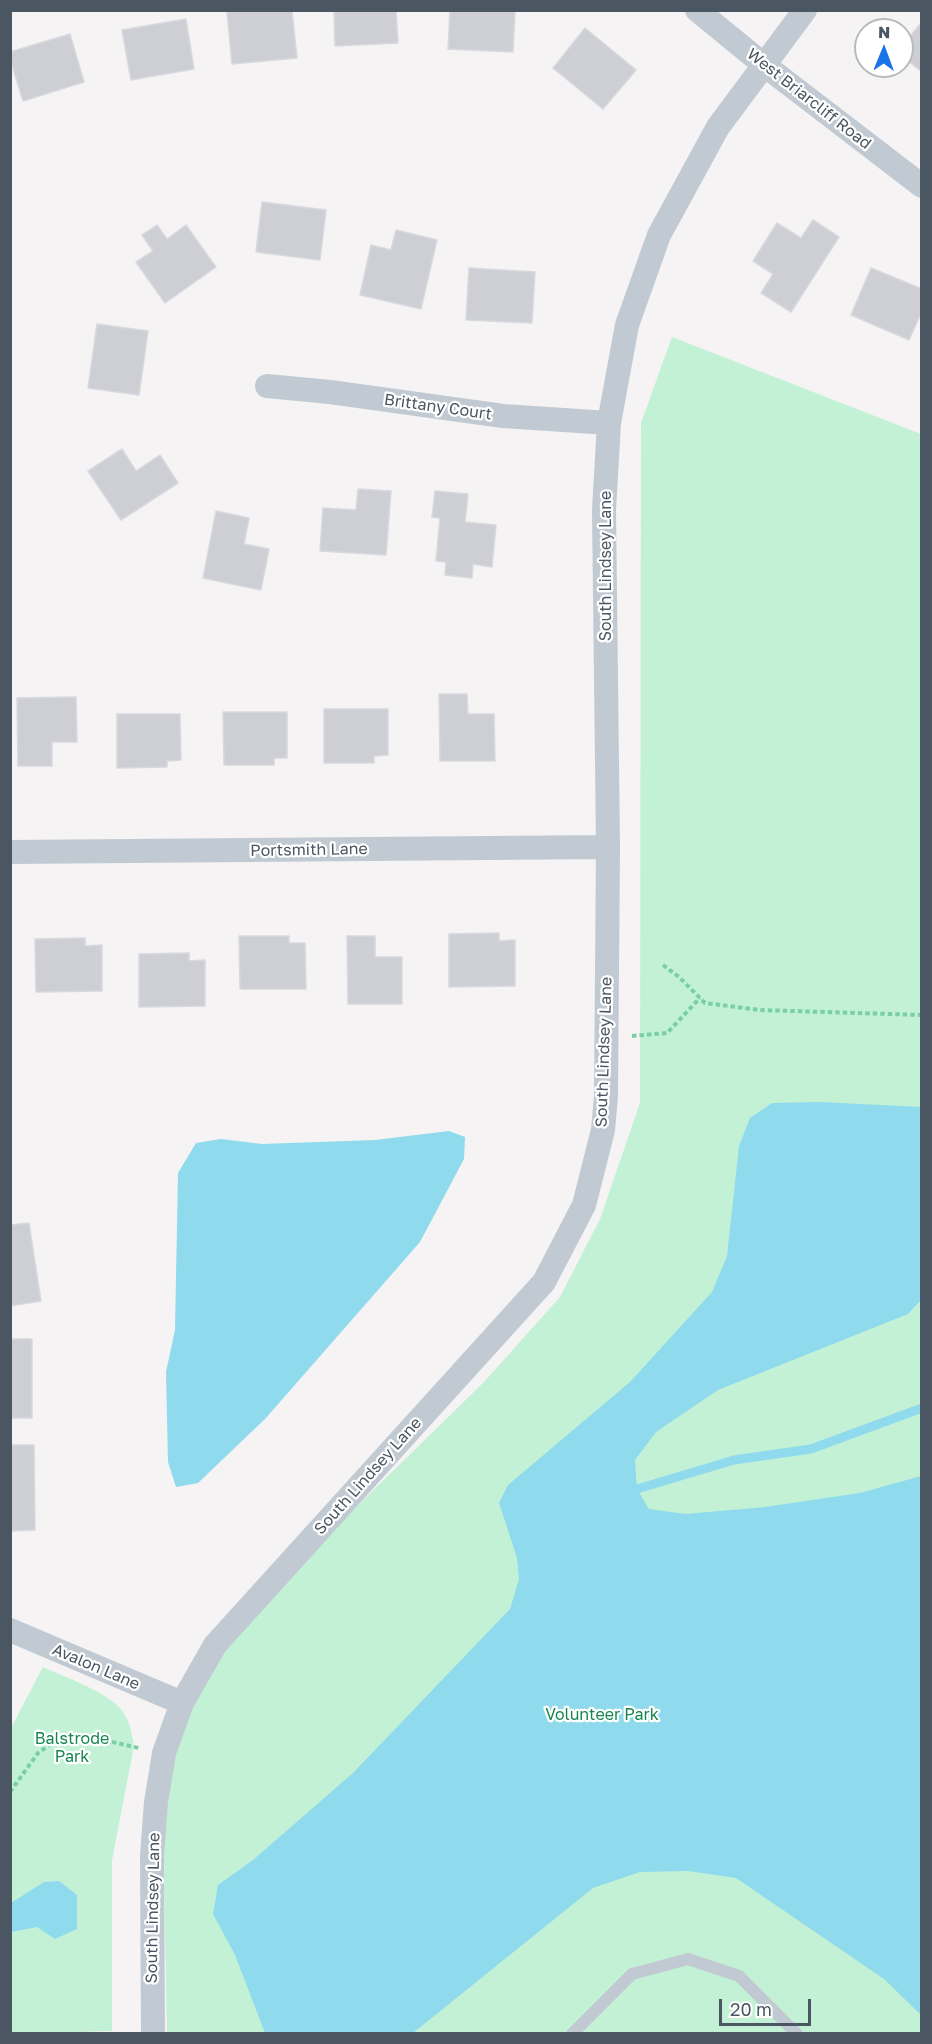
<!DOCTYPE html>
<style>
body{margin:0}
#map{position:relative;width:932px;height:2044px;overflow:hidden;background:#f5f3f3;font-family:"Golos Text",sans-serif}
canvas{display:block}
.frame{position:absolute;inset:0;border:12px solid #4a5661;pointer-events:none}
.north{position:absolute;left:854px;top:18px;width:60px;height:60px;box-sizing:border-box;background:#fff;border:2px solid #b7bbc0;border-radius:50%;rotate:1deg;font-size:16px;font-weight:700;line-height:24px;text-align:center;color:#4a5661}
.north::after{content:'';display:block;margin:auto;width:21px;height:27px;background:#1a73e8;clip-path:polygon(50% 0,100% 100%,50% 72%,0 100%)}
.scale{position:absolute;left:719px;top:1999px;width:92px;height:27px;box-sizing:border-box;border:3px solid #4a5661;border-top:0;padding-left:8px;font-size:18px;line-height:21px;white-space:nowrap;color:#4a5661;-webkit-text-stroke:4px #fff;paint-order:stroke}
</style>
<div id="map">
<canvas width="932" height="2044"></canvas>
<div class="frame"></div>
<div class="north">N</div>
<div class="scale">20 m</div>
</div>
<script>
const c = document.querySelector('canvas').getContext('2d');
c.lineJoin = 'round';
function paint(path, color) {
  c.fillStyle = color;
  c.fill(path, 'evenodd');
}
function trace(path, color, width, dash) {
  c.strokeStyle = color;
  c.lineWidth = width;
  c.lineCap = dash ? 'butt' : 'round';
  c.setLineDash(dash || []);
  c.stroke(path);
}
function drawText(font, color, halo, rows, align = 'center') {
  c.font = font + ' "Golos Text",sans-serif';
  c.lineWidth = 4.5;
  c.setLineDash([]);
  c.textBaseline = 'middle';
  c.strokeStyle = halo;
  c.fillStyle = color;
  for (const [text, x, y, turn = 0] of rows) {
    c.save();
    c.translate(x, y);
    c.rotate((+turn || 0) * Math.PI / 180);
    c.textAlign = isNaN(turn) ? turn : align;
    if (halo) c.strokeText(text, 0, 0);
    c.fillText(text, 0, 0);
    c.restore();
  }
}
paint(new Path2D(`
 M672,337L921,434V2033H167L162,1766L215,1645L485,1381L560,1297L600,1219L640,1103L641,423Z
 M43,1667C64,1677 109,1692 122,1711C130,1721 132,1734 134,1746L112,1860V2031L11,2034V1728Z`), '#c3f1d5');
paint(new Path2D(`
 M820,1102L921,1107V1300L908,1314L718,1390L656,1432L635,1460L637,1489L649,1509L685,1514L765,1507L860,1493L921,1476V2015L884,1979L736,1878L688,1871L640,1872L593,1888L413,2033H265L235,1955L213,1914L218,1885L253,1860L353,1773L510,1609L519,1579L517,1558L499,1503L508,1485L630,1382L712,1292L727,1256L739,1146L750,1118L772,1103Z
 M449,1131L465,1137L464,1159L420,1242L265,1419L198,1483L176,1487L168,1462L166,1372L175,1330L178,1173L196,1143L221,1139L262,1144L375,1140Z
 M59,1881L77,1895V1929L55,1939L37,1927L11,1932V1903L44,1882Z`), '#90daee');
trace(new Path2D(`
 M637,1489L734,1460L811,1449L922,1408`), '#90daee', 9);
const building = new Path2D(`
 M242,10H292L297,58L232,64L227,12Z
 M334,10H396L398,43L335,46Z
 M450,10H515L513,52L448,49Z
 M186,19L194,69L131,80L122,30Z
 M922,22V72L902,56V46Z
 M585,28L636,70L603,109L553,68Z
 M70,34L84,82L23,101L10,59V52Z
 M262,202L326,210L320,260L256,252Z
 M813,220L839,237L791,312L761,293L773,274L753,261L777,223L801,238Z
 M157,225L167,239L186,225L216,267L165,303L136,262L153,251L142,235Z
 M396,230L437,240L421,309L360,295L371,245L391,250Z
 M469,268L535,272L532,323L466,320Z
 M871,268L922,289V311L909,340L851,315Z
 M97,324L148,331L139,395L88,388Z
 M122,449L136,471L160,455L178,483L121,520L88,471Z
 M358,489L391,491L386,555L320,551L323,508L356,510Z
 M435,491L468,494L465,522L496,525L492,567L473,564L472,578L445,575L446,562L436,561L440,518L432,517Z
 M216,511L249,518L244,544L269,549L261,590L203,578Z
 M439,694H467L468,714H494L495,761H440Z
 M76,697L77,742H52V766H18L17,698Z
 M324,709H388V755L374,756V763H324Z
 M223,712H287V758H274V765H224Z
 M117,714H180L181,760L167,761V767L117,768Z
 M499,933V941L515,940V986L449,987V934Z
 M239,936H289V943H305L306,989H240Z
 M347,936H375V957H402V1004H348Z
 M85,938V946L102,945V991L36,992L35,939Z
 M189,953V961L205,960V1006L139,1007V954Z
 M29,1223L41,1301L10,1306V1225Z
 M10,1339H32V1418H10Z
 M10,1445H34L35,1530L10,1531Z`);
paint(building, '#cdcfd5');
trace(building, '#d7d9de', 1.5);
trace(new Path2D(`
 M663,965L679,977L705,1003L760,1010L922,1015
 M632,1036L667,1033L700,998
 M10,1792L38,1753L59,1738L86,1736L139,1748`), '#7ad0a6', 4, [4.5, 3]);
trace(new Path2D(`
 M572,2034L632,1974L688,1959L739,1976L797,2034`), '#c1cad2', 12);
trace(new Path2D(`
 M697,10L763,64L922,186
 M267,386L330,392L503,416L609,423
 M10,852L608,847
 M10,1630L182,1703
 M153,2034L152,1856L156,1802L162,1766L164,1753L182,1703L215,1645L544,1282L584,1205L603,1130L606,1096L608,847L604,510L609,423L627,325L659,235L718,127L805,10`), '#c1cad2', 24);
drawText('16px', '#4a5661', '#fff', [
 ["West Briarcliff Road",809,99,38],
 ["Brittany Court",438,407,8],
 ["South Lindsey Lane",606,566,-90],
 ["Portsmith Lane",309,850,-1],
 ["South Lindsey Lane",604,1052,-88],
 ["South Lindsey Lane",368,1476,-48],
 ["Avalon Lane",96,1667,23],
 ["South Lindsey Lane",153,1908,-89]
]);
drawText('16px', '#17864f', '#fff', [
 ["Volunteer Park",602,1715],
 ["Balstrode",72,1739],
 ["Park",72,1757]
]);
</script>
